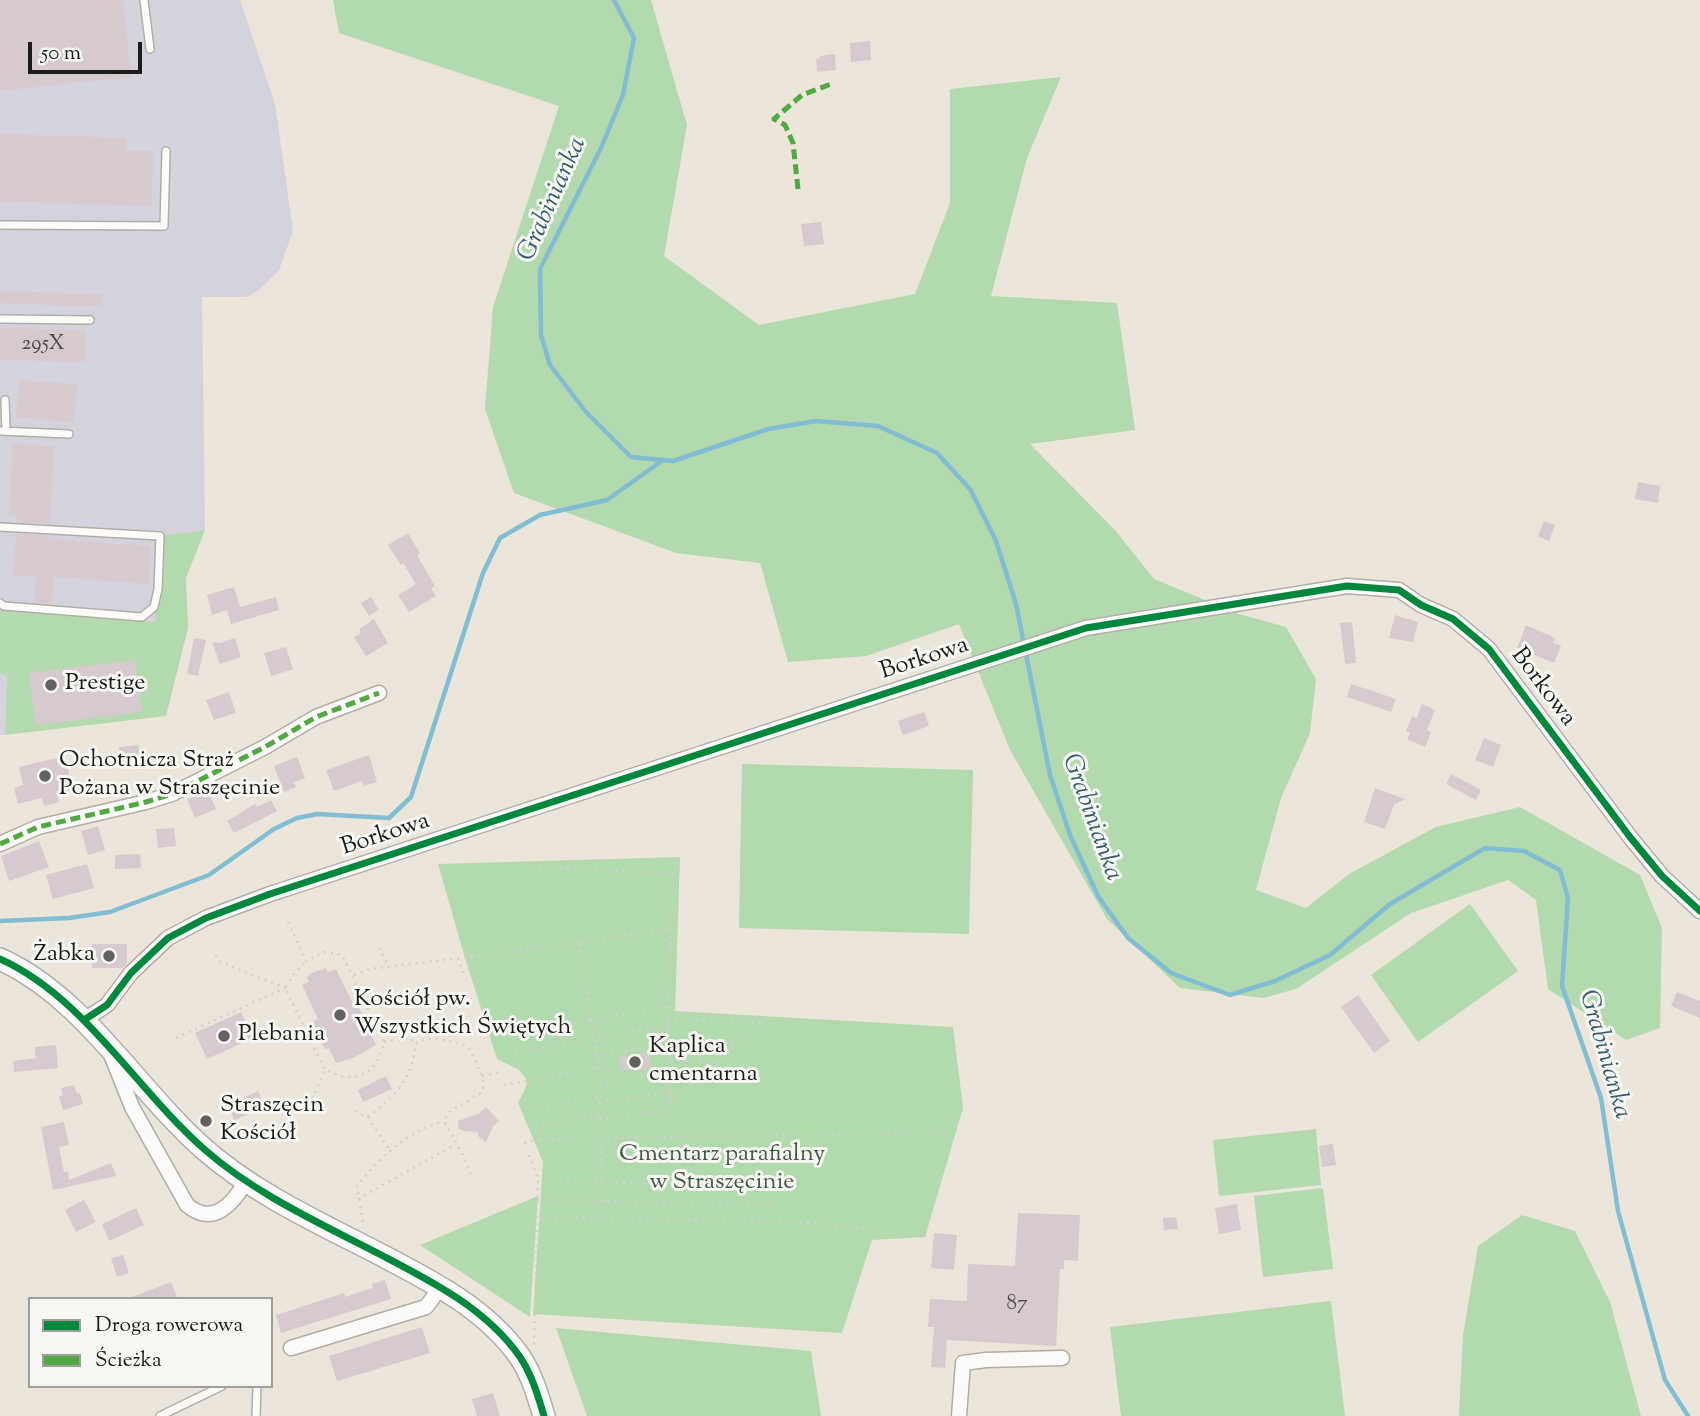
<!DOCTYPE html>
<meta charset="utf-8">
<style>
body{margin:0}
#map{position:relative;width:1700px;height:1416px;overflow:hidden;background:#ece5da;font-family:"Sorts Mill Goudy",serif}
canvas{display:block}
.legend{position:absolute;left:28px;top:1297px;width:245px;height:91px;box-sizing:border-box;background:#f6f6f2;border:2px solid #9f9f9c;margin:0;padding:9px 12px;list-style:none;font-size:21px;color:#1c1c1c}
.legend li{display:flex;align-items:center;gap:14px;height:35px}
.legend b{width:35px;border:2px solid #9f9f9c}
.scale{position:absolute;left:28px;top:42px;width:114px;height:32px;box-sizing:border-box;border:4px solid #1c1c1c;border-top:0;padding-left:9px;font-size:21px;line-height:24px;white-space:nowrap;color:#1c1c1c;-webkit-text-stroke:5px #f6f6f2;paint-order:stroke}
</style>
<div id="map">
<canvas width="1700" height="1416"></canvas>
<ul class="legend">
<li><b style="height:9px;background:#00873e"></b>Droga rowerowa</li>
<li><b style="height:9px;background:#52a943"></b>Ścieżka</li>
</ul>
<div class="scale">50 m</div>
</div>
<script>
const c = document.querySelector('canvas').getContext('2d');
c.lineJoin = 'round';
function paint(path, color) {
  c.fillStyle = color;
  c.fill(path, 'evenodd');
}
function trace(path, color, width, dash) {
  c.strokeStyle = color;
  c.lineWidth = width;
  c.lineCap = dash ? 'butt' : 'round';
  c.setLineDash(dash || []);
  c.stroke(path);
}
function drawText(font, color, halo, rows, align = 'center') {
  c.font = font + ' "Sorts Mill Goudy",serif';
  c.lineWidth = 6;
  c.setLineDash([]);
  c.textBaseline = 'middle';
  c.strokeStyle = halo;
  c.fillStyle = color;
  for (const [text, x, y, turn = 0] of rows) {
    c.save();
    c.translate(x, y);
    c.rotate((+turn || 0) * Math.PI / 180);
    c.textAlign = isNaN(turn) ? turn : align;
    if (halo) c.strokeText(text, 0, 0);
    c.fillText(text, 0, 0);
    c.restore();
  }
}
paint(new Path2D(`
 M0,0H240L275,104L293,231L279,270L258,291L246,297H202L205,530L160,536L155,622L0,609Z
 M0,674L7,676L5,735H0Z`), '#d4d2dc');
paint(new Path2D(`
 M333,0H651L687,125L664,256L759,325L915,294L950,203V89L1061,77L1027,158L991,296L1117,303L1135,430L1030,444L1115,530L1154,579L1239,614L1286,627L1316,679L1310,733L1281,798L1256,890L1306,908L1349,874L1436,827L1520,807L1640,875L1662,928L1660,1028L1626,1040L1548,989L1536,900L1508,880L1411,913L1296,989L1263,998L1180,988L1107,919L1010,750L959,624L866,656L788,662L760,563L676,553L514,493L485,409L493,307L559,106L339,33Z
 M205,530L186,578L188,628L166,716L5,735L7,676L0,674V609L155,622L160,536Z
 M742,764L973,770L969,934L739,928Z
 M680,857L675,1011L953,1027L963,1108L925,1237L872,1240L842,1333L533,1314L543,1162L518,1103L526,1087L527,1080L519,1070L497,1059L465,958L438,864Z
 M1470,904L1518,971L1418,1042L1371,975Z
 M1316,1129L1321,1185L1219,1196L1213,1140Z
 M1323,1188L1333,1269L1263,1277L1254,1196Z
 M538,1196L530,1317L420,1245Z
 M1522,1215L1575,1231L1610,1302L1641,1416H1459L1463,1335L1478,1246Z
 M1331,1301L1345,1416H1121L1110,1327Z
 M556,1328L811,1351L821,1416H587Z`), '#b3d9af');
trace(new Path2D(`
 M614,0L634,38L623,95L601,148L540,269L541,335L550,365L586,412L631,457L673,461L768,429L816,421L878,426L937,453L970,489L996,541L1016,604L1050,775L1070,835L1098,896L1128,938L1171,973L1230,995L1275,981L1330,955L1390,904L1485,848L1524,851L1560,870L1568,898L1562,986L1601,1098L1618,1211L1665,1380L1688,1416
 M0,921L69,918L110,912L209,875L274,829L297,818L317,814L389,818L411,797L483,573L500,538L540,515L607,500L663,460`), '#81bdd3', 4.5);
paint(new Path2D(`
 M0,0H123L131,77L0,91Z
 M870,41L871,60L851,62L850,43Z
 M835,54L836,70L817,72L816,59L820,58V56Z
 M0,134L127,138L126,151H153L152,206L0,202Z
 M821,222L824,244L804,246L801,224Z
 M0,291L103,294L102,307L0,303Z
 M0,328L85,330V362L0,360Z
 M19,380L77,384L74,422L16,418Z
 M13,443L54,446L50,524L16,522L17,516H9Z
 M1638,482L1660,486L1658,503L1635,499Z
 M1544,521L1555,525L1549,541L1538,536Z
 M408,533L420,553L417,555L435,586L431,588L436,596L409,612L398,595L416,584L403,563L401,565L388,545Z
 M16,534L49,536V539L151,546L149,584L53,577L52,604L34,602L36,576L13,575Z
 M234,587L240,607L276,597L279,610L231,624L227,610L212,615L207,595Z
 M371,597L379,610L369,616L361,603Z
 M1395,615L1418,622L1413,642L1389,638Z
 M374,619L388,643L366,656L354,637L361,633L359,629Z
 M1352,622L1356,663L1345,664L1340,623Z
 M1526,625L1555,638L1553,643L1561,646L1554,663L1517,648Z
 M194,638L206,640L198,676L187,674Z
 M235,638L241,657L220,664L212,642L220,643Z
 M286,647L293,669L271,676L264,653Z
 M135,660L142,712L35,725L29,673Z
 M1351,684L1396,699L1391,712L1347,697Z
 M229,692L236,713L214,720L206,700Z
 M1422,704L1435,710L1427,730L1431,732L1425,747L1407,739L1410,733L1406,731L1412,716L1417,718Z
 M924,712L929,726L903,735L898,721Z
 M1484,738L1501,745L1493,767L1475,760Z
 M138,745L141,766L121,769L119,747Z
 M369,755L377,782L364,786L362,781L334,791L326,770Z
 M65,756L73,790L57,794L59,802L44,806L42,798L18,804L14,788L23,785L19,767Z
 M297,757L305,778L294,782L296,787L284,792L274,766Z
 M1451,774L1481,790L1476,800L1446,784Z
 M1375,788L1405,799L1394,805L1385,829L1364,822Z
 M208,790L216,809L195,818L187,799Z
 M271,800L277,811L234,833L227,821L255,804L257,807Z
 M98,826L105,850L88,855L81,831Z
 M174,828L176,846L158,848L156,829Z
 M39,841L49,867L9,881L1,856Z
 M140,854L141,868L115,869V855Z
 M87,864L94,888L53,899L46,875Z
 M92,944H127V963L123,968H92Z
 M326,968L328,972L336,969L354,1006L357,1005L371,1028L369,1029L376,1045L353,1058L336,1063L329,1048L325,1049L316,1030L314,1021L318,1019L302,985L309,982L307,977L312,973Z
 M1677,992L1700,1001V1018L1671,1006Z
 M1358,995L1390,1041L1374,1053L1341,1007Z
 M241,1012L253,1038L207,1059L195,1033Z
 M56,1045L58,1068L14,1072L13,1061L36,1058L35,1047Z
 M648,1052L651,1067L634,1072L633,1069L621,1071L619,1057Z
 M386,1076L392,1089L363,1102L358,1090Z
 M74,1085L77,1094L80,1093L83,1104L63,1110L59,1096L63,1095L61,1088Z
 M258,1091L265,1107L234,1120L228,1105Z
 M486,1107L499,1121L493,1126L486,1142L478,1136V1132L463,1131L458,1128V1121L480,1113Z
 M64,1122L69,1145L59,1147L64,1172L68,1171L69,1180L111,1163L116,1176L53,1190L41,1127Z
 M1333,1144L1336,1165L1322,1167L1319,1146Z
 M84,1200L96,1222L76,1232L65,1210Z
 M1237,1204L1241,1230L1219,1234L1215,1208Z
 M136,1208L144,1225L109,1241L102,1224Z
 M1018,1213L1080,1215L1078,1261L1064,1260V1269H1060L1056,1346L947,1340L945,1368L931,1367L934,1327H928L930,1299L967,1301L968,1264L1015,1266Z
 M1176,1217L1178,1229L1164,1230L1163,1218Z
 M934,1233L957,1235L954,1270L931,1268Z
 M123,1255L129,1273L117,1277L111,1258Z
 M385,1280L391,1299L281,1333L276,1315L344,1293L345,1297L373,1288L372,1284Z
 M171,1282L178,1299H130V1298Z
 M422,1327L430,1353L337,1381L329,1356Z
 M493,1393L500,1416H477L472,1399Z`), '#d7cace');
const lane = new Path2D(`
 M144,0L150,49
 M0,225L164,226L166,151
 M0,319L90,320
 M5,400L6,431
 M0,431L69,434
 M0,527L160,536L158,589L154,607L142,617L4,606L0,603
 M160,1416L222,1386
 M256,1416L257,1386`);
const street = new Path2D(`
 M0,844L38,827L146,802L172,794L265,747L316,717L379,693
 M84,1020L107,1005L131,973L168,938L206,918L270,894L1086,628L1347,586L1399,590L1421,605L1453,619L1489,649L1630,837L1662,876L1700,911
 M112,1057L132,1107L187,1205C213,1227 233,1204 246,1181
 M291,1348L426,1307L441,1287
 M959,1416L963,1363L986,1360L1062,1358`);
const secondary = new Path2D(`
 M0,959C84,997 135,1088 204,1149C256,1195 324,1225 385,1257C435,1283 487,1310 520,1357C532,1375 538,1396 544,1416`);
trace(lane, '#b2aea7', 10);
trace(street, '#b2aea7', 17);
trace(secondary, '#b2aea7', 24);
trace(new Path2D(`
 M532,866L673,874L668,1025L671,1100
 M288,922L306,961L324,952L342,955L384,1042C380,1061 369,1079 347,1077C340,1077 332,1072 325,1070L285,988L294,974L306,961
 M579,943L599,1067L603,1218
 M379,948L389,967
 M458,958L465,977
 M354,975L370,969L579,943L672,928
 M505,1035L669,1006
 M176,1038L285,988L218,961L215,954
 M669,1040L739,1044
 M384,1042L410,1038L415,1044L421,1040L440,1039L462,1044L470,1049L482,1076L484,1086L481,1093L449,1112L444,1121L463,1155L472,1178
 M515,1053L668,1025
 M597,1056L669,1043
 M671,1060L716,1063
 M482,1076L499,1072
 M599,1083L671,1072
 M504,1085L599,1067
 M312,1099L325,1070
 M599,1102L671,1092
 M533,1109L599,1097
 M355,1111L367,1117C393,1098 414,1079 415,1044
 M368,1117L389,1149
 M599,1119L669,1110L671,1100L763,1023L668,1018
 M540,1140L536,1126L599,1114
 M524,1143L534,1140L946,1132
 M529,1155L538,1178L534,1345
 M546,1181L666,1184
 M358,1199L456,1144
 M537,1200L775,1204
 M541,1217L816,1223L866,1229
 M363,1222L357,1186C381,1156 406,1132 444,1121`), '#d2d0cd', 2.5, [2, 5]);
trace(lane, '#fcfbf9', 7);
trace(street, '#fcfbf9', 14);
trace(secondary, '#fcfbf9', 21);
trace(new Path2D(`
 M798,189L793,143L785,125L774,119L802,95L831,84
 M0,844L38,827L146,802L172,794L265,747L316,717L379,693`), '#52a943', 5, [10, 5]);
trace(new Path2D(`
 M0,959C84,997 135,1088 204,1149C256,1195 324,1225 385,1257C435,1283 487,1310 520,1357C532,1375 538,1396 544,1416
 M84,1020L107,1005L131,973L168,938L206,918L270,894L1086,628L1347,586L1399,590L1421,605L1453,619L1489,649L1630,837L1662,876L1700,911`), '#00873e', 7);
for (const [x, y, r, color] of [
 [51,685,7,"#65625e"],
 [45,776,7,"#65625e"],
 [109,956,7,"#65625e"],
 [340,1015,7,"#65625e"],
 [224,1036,7,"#65625e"],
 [635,1062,7,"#65625e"],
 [206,1121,7,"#65625e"]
]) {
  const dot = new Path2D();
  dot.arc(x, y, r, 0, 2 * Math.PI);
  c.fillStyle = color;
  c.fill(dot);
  trace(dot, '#f6f6f2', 2.5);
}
drawText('21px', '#4b4848', null, [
 ["295X",43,345],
 ["87",1017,1305]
]);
drawText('24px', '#1c1c1c', '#f6f6f2', [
 ["Borkowa",925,660,-18],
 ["Borkowa",1542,688,53],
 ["Borkowa",386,836,-18]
]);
drawText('24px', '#1c1c1c', '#f6f6f2', [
 ["Prestige",65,685],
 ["Ochotnicza Straż",59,762],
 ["Pożana w Straszęcinie",59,790],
 ["Żabka",95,956,"right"],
 ["Kościół pw.",354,1001],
 ["Wszystkich Świętych",354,1029],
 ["Plebania",238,1036],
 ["Kaplica",649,1048],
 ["cmentarna",649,1076],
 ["Straszęcin",220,1107],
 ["Kościół",220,1135]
], 'left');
drawText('24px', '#415b43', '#f6f6f2', [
 ["Cmentarz parafialny",722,1156],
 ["w Straszęcinie",722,1184]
]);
drawText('italic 26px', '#355d6d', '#f6f6f2', [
 ["Grabinianka",554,200,-66],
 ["Grabinianka",1090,818,70],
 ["Grabinianka",1603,1055,74]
]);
</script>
